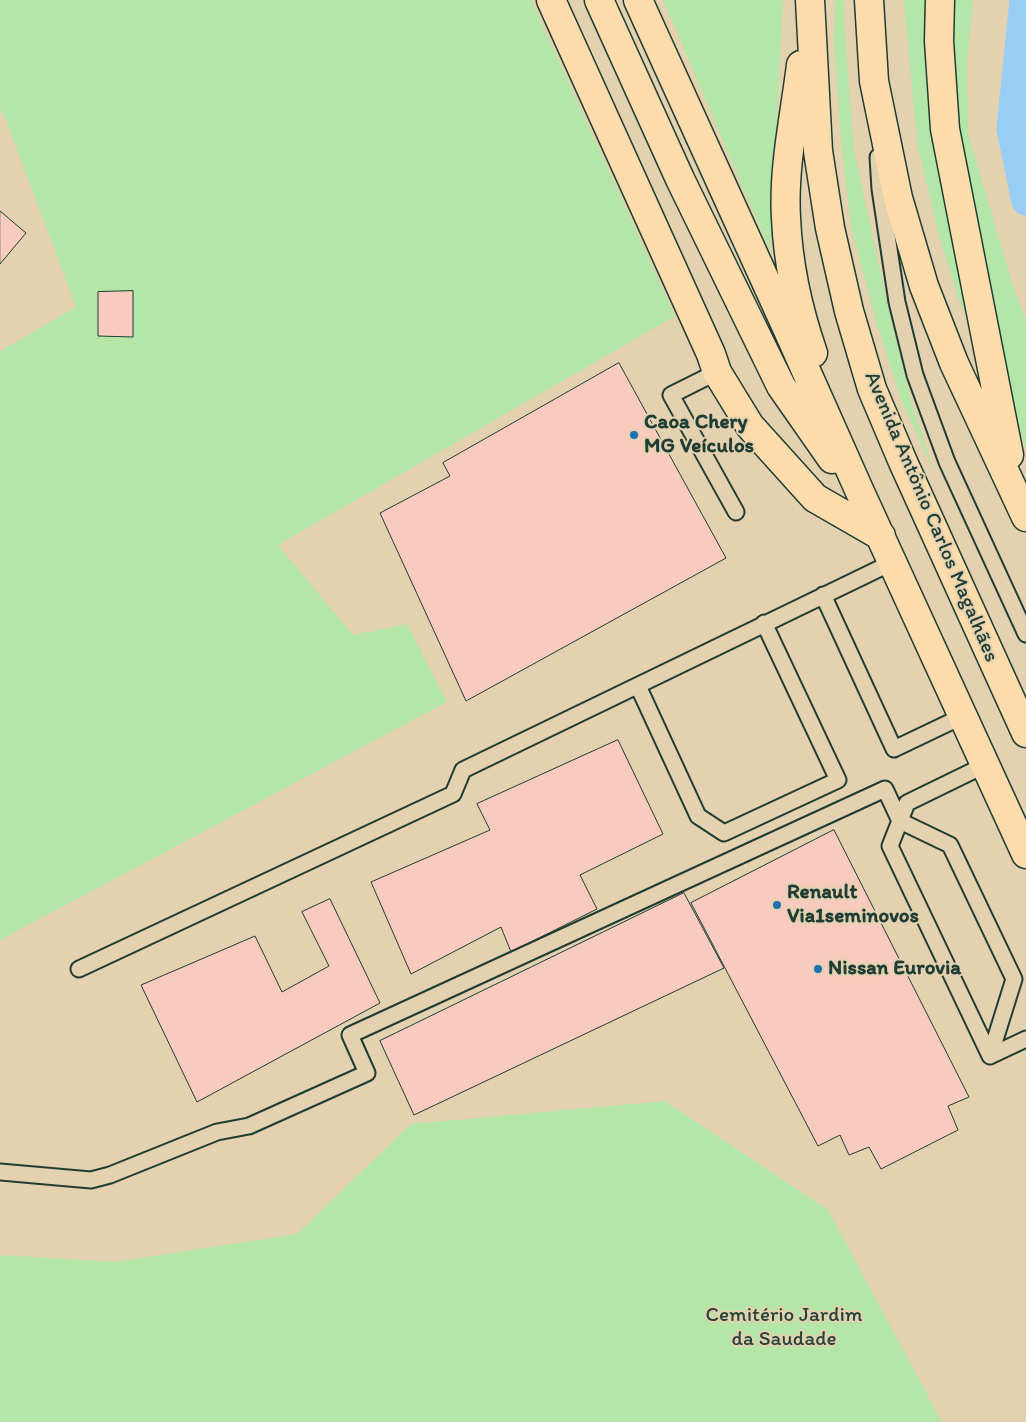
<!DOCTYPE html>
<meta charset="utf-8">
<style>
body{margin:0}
canvas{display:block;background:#e3d1af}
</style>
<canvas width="1026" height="1422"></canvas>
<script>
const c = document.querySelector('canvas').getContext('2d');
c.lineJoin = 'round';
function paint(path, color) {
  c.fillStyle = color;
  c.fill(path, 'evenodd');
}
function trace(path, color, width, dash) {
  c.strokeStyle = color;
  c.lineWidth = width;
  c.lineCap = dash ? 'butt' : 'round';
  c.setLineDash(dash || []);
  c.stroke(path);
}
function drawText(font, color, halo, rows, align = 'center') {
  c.font = font + ' Itim,sans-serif';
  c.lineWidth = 4;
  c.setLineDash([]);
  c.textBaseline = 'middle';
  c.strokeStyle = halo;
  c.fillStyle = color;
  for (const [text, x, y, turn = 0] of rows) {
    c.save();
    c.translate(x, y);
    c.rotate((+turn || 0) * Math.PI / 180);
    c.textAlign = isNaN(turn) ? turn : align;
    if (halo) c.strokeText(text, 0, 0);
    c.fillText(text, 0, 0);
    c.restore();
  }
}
paint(new Path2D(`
 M0,0H531L675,316L278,545L353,635L407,624L447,702L0,940V351L76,307L6,120L0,108Z
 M663,0H783L770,251Z
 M835,0H844L845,35L854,150L891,320L912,404L934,472L901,399L877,325L851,227L842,150L834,45Z
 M904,0H973L967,64L968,133L1012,283L1026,321V448L958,298L939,235L917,144Z
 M665,1101L828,1210L942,1422H0V1255L114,1262L297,1234L411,1124Z`), '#b3e6a7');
trace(new Path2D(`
 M1024,0L1011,129L1026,201`), '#98cdf6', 29);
const building = new Path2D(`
 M0,211L26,233L0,264Z
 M133,291V337L98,336V292Z
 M619,363L726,558L466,701L380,513L450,476L443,463Z
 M618,740L663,834L580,875L597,909L511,952L501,927L411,974L371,882L490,830L477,804Z
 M834,830L969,1097L948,1106L958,1130L881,1169L869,1147L849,1155L840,1135L818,1146L691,903Z
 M684,893L724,968L414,1115L380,1041Z
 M330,899L380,1003L197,1102L141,985L255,936L282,992L329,966L302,912Z`);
paint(building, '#f9cbbe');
trace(building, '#1f3d34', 1);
const service = new Path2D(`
 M878,157L880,189L897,302L915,375L947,462L1026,634
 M717,372L671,395L736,512
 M823,595L894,749L963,716
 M638,686L698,816L724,833L838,780L764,623
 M985,765L907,803L890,846L990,1056L1026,1039
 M79,969L453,794L463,770L893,562
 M0,1172L91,1180L110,1175L217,1132L249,1126L367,1073L350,1035L885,789L900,821L950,845L1014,979L990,1056`);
const trunk = new Path2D(`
 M551,0L711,354L717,372L750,426L815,498L881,536
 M599,0L680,179L781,386L832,459
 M638,0L787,328L860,492L1026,854
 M810,0L818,151L830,228L849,311L872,389L903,462L1026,733
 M869,0L874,81L898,198L924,286L954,363L1026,517
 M940,0L939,41L945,129L1009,455
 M801,65C795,115 783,167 786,218C788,263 798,310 813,353`);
trace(service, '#1f3d34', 19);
trace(trunk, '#1f3d34', 31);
trace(service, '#e3d1af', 15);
trace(trunk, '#fddcac', 28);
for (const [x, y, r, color] of [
 [634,435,5,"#1f6fb2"],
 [777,905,5,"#1f6fb2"],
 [818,969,5,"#1f6fb2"]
]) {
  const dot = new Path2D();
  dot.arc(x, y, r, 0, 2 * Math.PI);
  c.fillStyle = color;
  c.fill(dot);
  trace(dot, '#e3d1af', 2);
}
drawText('bold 21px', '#1f3d34', '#e3d1af', [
 ["Caoa Chery",644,423],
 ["MG Veículos",644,447],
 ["Renault",787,893],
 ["Via1seminovos",787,917],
 ["Nissan Eurovia",828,969]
], 'left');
drawText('21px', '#1f3d34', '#e3d1af', [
 ["Avenida Antônio Carlos Magalhães",931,517,67]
]);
drawText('21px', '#26453a', '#e3d1af', [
 ["Cemitério Jardim",784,1316],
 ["da Saudade",784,1340]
]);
</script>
